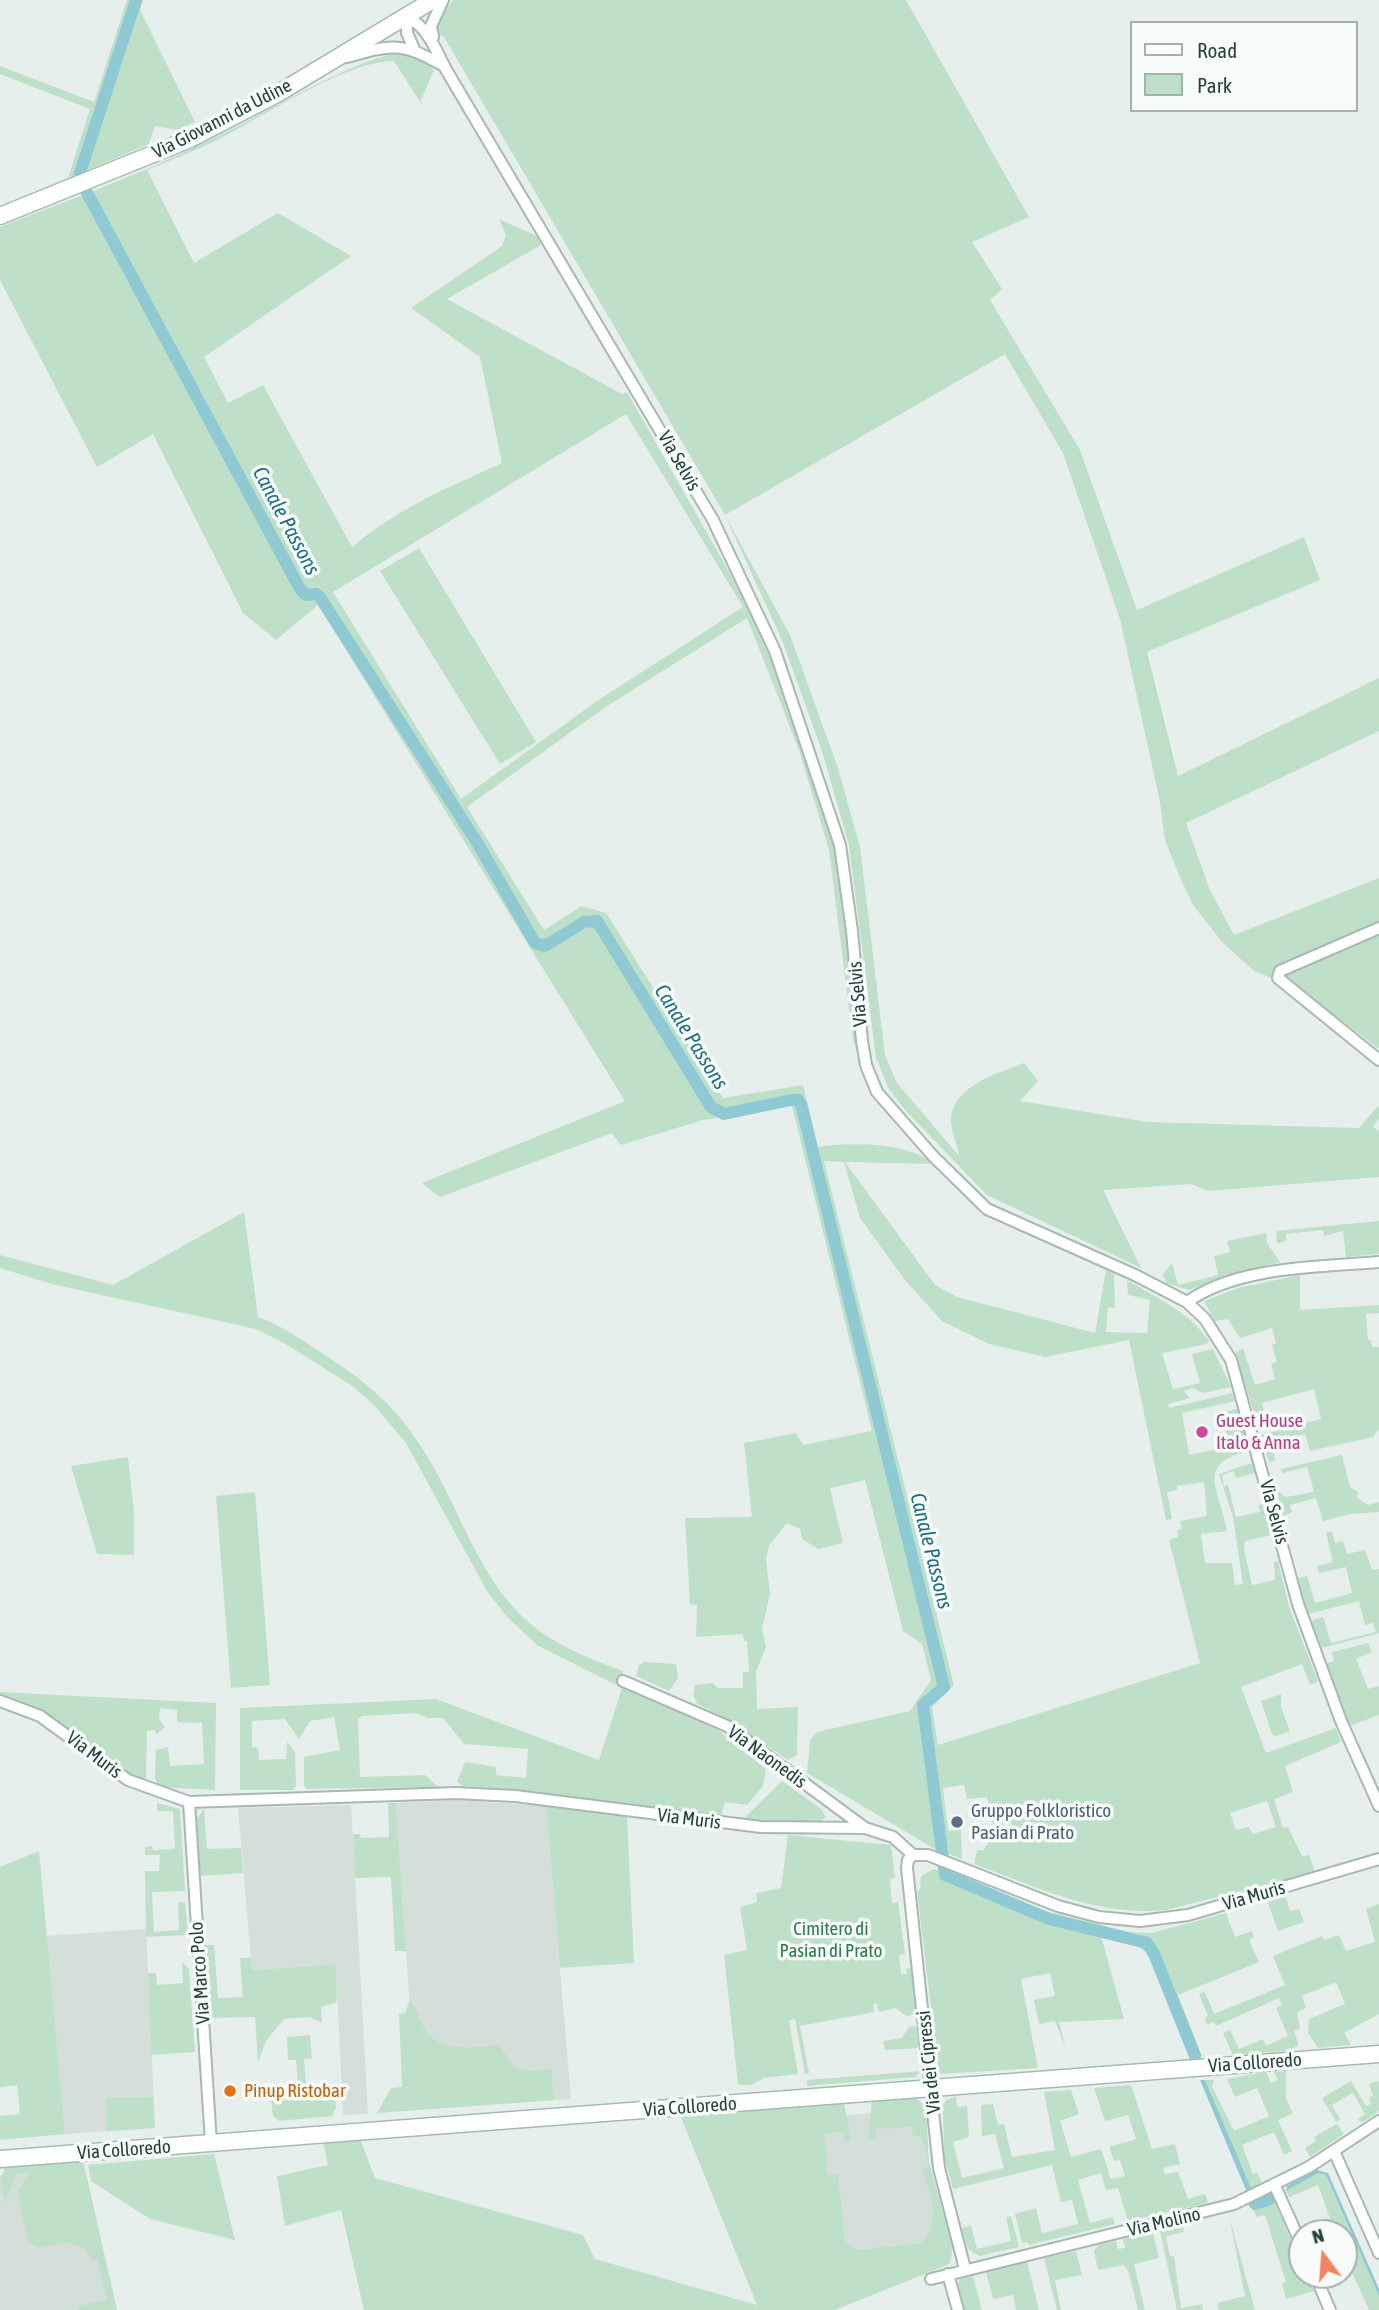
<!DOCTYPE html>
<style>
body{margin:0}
#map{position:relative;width:1379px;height:2310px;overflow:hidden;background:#e6efeb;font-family:"Asap Condensed",sans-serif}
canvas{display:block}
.legend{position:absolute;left:1130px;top:21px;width:228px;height:91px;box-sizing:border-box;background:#f7fbf9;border:2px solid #a3b1ad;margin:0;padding:9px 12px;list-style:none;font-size:21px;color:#24423a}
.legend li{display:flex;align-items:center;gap:14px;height:35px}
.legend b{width:35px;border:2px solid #a3b1ad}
.north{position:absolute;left:1288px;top:2219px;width:70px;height:70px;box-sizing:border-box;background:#f7fbf9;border:2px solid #a3b1ad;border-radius:50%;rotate:344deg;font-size:19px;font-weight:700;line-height:28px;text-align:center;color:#24423a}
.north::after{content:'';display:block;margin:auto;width:24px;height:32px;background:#f4845f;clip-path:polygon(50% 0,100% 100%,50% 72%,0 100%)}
</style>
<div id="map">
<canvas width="1379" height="2310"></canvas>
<ul class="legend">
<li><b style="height:9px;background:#fff"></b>Road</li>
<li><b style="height:19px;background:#bfe0c8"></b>Park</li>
</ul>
<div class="north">N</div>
</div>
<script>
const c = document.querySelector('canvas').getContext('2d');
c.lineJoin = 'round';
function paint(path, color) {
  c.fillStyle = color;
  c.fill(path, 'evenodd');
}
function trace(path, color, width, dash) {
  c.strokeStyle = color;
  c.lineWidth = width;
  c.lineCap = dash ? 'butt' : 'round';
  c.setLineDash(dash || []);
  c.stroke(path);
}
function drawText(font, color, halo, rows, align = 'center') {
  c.font = font + ' "Asap Condensed",sans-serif';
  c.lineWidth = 7;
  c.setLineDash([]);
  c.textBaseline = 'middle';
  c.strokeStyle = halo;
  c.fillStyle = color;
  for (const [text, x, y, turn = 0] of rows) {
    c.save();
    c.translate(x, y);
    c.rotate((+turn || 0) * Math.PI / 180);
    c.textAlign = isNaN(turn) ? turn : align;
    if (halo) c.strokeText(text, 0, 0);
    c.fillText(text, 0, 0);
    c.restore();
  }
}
paint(new Path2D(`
 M458,1800L546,1806L571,2099L417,2110L396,1803Z
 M351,1805L368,2114L343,2115L336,1964L252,1970L238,1808Z
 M146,1929L155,2128L65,2134L46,1936Z
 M914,2110L949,2233L838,2293L823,2117Z
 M85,2169L117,2310H0V2175Z`), '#d4dfda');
paint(new Path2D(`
 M127,0H143L140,10L195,122L177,130L155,126L149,144L68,178L90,109L0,74V66L94,102Z
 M453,0H906L1029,217L972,242L1002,289L990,300L1080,450L1137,610L1304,537L1320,580L1147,652L1178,776L1379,678V731L1186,823L1209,888L1234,935L1379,878V921L1279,966L1276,980L1254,971L1223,943L1193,905L1179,875L1165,840L1160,802L1120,619L1063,453L1005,354L725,515L790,635L838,768L860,847L885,1055L897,1083L959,1156C958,1145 950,1130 951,1118C954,1085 999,1073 1024,1063L1038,1081L1020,1101L1148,1122L1359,1128L1379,1105V1118L1373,1127L1379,1131V1177L1209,1191L1191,1184L1103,1190L1141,1268L987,1195L904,1109L888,1087L876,1058L849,845L822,751L782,640L725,515L444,37L436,33L438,21Z
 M394,53L413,54L434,70L421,100L422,105L394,61C345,61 264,117 217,140C195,151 171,160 147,170L194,263L278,213L351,256L204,357L228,403L263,385L352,547C397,509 449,487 502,463L480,357L411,308L502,246L506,235L499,219L537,236L541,245L447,299L622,394L627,392L753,614L806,750L836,853L863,1068L853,1040L829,850L799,750L747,618L604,708L467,807L544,930L582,906L606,913L723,1098L803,1085L818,1147C850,1142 909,1142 933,1164L845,1162L935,1285L957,1297L1095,1333L1106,1270L1114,1274L1115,1308L1108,1307L1106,1332L1147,1333L1150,1300L1128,1295L1127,1280C1155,1297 1191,1313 1209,1341L1207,1344L1162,1353L1173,1389L1200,1383L1192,1354L1213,1349L1231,1387L1203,1393L1192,1388L1184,1391L1190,1398L1168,1404L1169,1408L1232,1393L1235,1401L1182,1413L1189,1455L1231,1446L1220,1413L1237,1409L1249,1451C1194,1464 1220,1489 1227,1531L1201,1534L1205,1563H1232L1235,1585L1243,1584L1233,1517L1219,1474L1252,1463L1255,1473L1236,1478L1234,1471L1222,1475L1224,1486L1228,1485L1236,1517L1260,1512L1259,1505L1263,1504L1271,1535L1245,1541L1244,1549L1252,1585L1275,1580L1274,1562L1278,1561L1289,1607L1318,1681L1310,1685L1302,1664L1241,1687L1266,1753L1336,1728L1341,1742L1285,1766L1293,1792L1274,1799L1283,1828L1288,1827L1302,1856L1309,1855L1315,1872L1166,1910C1097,1917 1037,1887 974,1864L977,1850H984L990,1839L1025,1831L1009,1824L993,1825L987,1797L967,1799L964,1785L943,1788L948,1831L961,1830L962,1859L935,1849L807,1773L810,1740L817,1732L910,1711L931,1680L922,1644L903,1631L865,1480L830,1488L843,1543L818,1549L802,1539L800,1529L787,1523L769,1545L766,1559L770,1594L762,1629L766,1647L756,1672L757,1709L798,1707L797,1755L788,1760L724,1717L697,1704L693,1694L695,1685L713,1683L718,1688H743V1672H749L747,1641H744L743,1634L696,1637L697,1605L690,1604L685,1518L752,1517L744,1443L796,1433L803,1445L872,1431L792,1106L703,1120L621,1145L612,1133L440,1197L422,1183L625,1101L318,605L276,640L243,613L153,434L97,467L0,280V227C81,196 163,165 240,125C291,99 338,69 394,53ZM626,414L743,607L597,701L461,799L333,592ZM824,1161L844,1162L860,1218L905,1280L942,1321L989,1344L1045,1357L1129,1340L1166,1520L1172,1519L1167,1492L1177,1490V1486L1204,1482L1207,1516L1180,1521L1182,1529L1177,1530L1178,1537L1169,1540L1200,1663L938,1745L932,1707L954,1685ZM1267,1801L1276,1827L1253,1834L1249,1827L1236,1830L1230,1813Z
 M419,548L536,742L500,764L380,571Z
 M1379,933V1049L1284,977L1288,971Z
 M244,1212L258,1317C276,1323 289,1332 305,1342C360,1378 392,1398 427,1456C457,1505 475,1565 514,1608C544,1641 582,1656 623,1671V1688L718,1730L766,1769L763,1786L747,1805L725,1802L721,1817L518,1790L463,1786L457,1782L465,1762L496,1767V1775L526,1778L528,1749L464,1744L443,1718H428L416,1713L362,1716L358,1719L360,1777L425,1775L438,1787L307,1789L304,1785V1757L340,1750L334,1717L310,1721L299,1739L285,1719L252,1721V1747L258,1748L259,1760L286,1759L287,1742L295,1752L296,1786L293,1790H240V1708L436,1699L599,1760L622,1688L537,1645L507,1617L487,1591L406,1443L374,1405L351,1385L284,1343L256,1329L52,1284L0,1268V1255L113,1285Z
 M1379,1221V1254L1346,1257L1343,1231L1324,1236L1323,1230L1286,1234V1240L1279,1244L1276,1241L1277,1231Z
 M1266,1233L1267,1243L1280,1262L1235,1273L1189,1290L1166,1283L1163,1274L1172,1263L1178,1285L1218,1275L1214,1256L1230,1252L1227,1241Z
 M1300,1275V1310L1379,1305V1313L1366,1314L1368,1339L1371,1340L1372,1347H1379V1429L1373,1437L1310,1451L1305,1434L1271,1443L1275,1460L1269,1462L1261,1435L1321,1419L1314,1389L1262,1403L1264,1414L1256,1419L1235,1354L1243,1348L1255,1385L1275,1379L1271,1364L1277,1362L1272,1345L1276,1343L1272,1328L1240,1338L1228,1319L1215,1321L1204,1301L1238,1288Z
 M1342,1455L1350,1487L1359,1493L1356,1497L1368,1505L1379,1502V1512L1350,1514L1323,1521L1316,1498L1290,1505L1292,1512L1283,1516L1277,1490L1286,1497L1314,1492L1307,1467L1282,1473L1281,1469Z
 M128,1457L134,1512V1555L97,1554L71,1466Z
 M255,1492L270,1685L231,1688L216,1496Z
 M1332,1531L1335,1543L1343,1541L1347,1554L1365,1550L1372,1570L1379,1569V1633L1322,1648L1311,1621L1323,1617L1331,1643L1376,1632L1373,1623L1365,1625L1359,1601L1308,1614L1298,1578L1307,1576L1315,1603L1352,1593L1346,1567L1319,1573L1317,1566L1333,1562L1326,1533Z
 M1368,1643L1372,1652L1356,1659L1368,1689L1379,1686V1715L1349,1726L1327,1663L1334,1661L1332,1652Z
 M645,1662L676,1664L678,1678L669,1691L636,1676L639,1665Z
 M0,1692L216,1703L215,1790L158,1787L155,1777L156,1750L168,1747L170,1766L204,1764L202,1723L177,1722V1710L160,1708L159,1720L165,1727L156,1735L155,1730L147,1731L146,1779L142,1783L126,1775L41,1712L0,1695Z
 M1281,1694V1707L1290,1731L1276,1736L1272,1734L1261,1701Z
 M782,1781L820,1808L826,1817C811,1831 762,1824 743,1819Z
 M157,1803L180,1809L185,1891L152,1892L154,1932L179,1930L178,1902H185L188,1935L146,1937L145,1871H159L160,1855H145V1847L152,1846L153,1850L175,1849L173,1811H157Z
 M388,1803H396L406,1951H395L391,1877L355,1878L353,1834H360L361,1838L389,1837Z
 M546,1806L627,1817L634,1963L560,1968Z
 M204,1809L207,1849L241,1848L243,1873L200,1876L196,1820Z
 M788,1835L891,1845L895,1878L890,1879L892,1903L898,1902L905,1954L899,1955L901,1974H907L906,1969L911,1968L916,2014L906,2016L896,2008L879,2012L877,2003L873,2004L874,2012L800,2026L809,2073L805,2074L795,2019L789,2020L798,2074L764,2078L751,2085H738L724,1955L747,1950L740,1907L757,1902L756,1893L781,1888Z
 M39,1851L65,2134L0,2140V2116L20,2114L17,2085L0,2087V1867Z
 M934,1869L1046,1911L1129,1932L1152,1933L1226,1913L1235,1937L1252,1931L1254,1937L1249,1940L1259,1962L1178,1995L1202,2056L1190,2057L1148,1953L1137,1946L1101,1936L1124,2019L1059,2022L1066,2049L1055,2021L1039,2024L1034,2000L1055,1996L1050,1973L1021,1979L1038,2068L939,2074L917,1891L920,1889L921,1876Z
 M1285,1895L1290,1911L1299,1909L1304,1922L1278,1931L1267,1900Z
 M1379,1904V2014L1344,2033L1351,2045L1318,2048L1308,2033L1309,2019L1345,2004L1336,1982L1302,1996L1306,2008L1297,2012L1300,2028L1294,2031L1299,2045L1288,2051L1233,2055L1223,2033L1230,2030L1239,2049L1263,2039L1266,2046L1288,2036L1276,2008L1282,2005L1279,1998L1216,2026L1214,2022L1207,2025L1205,2019L1208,2016L1199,1994L1205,1992L1214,2014L1285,1985L1273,1956L1322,1936L1324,1940L1339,1935L1346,1951L1375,1942L1366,1909Z
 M205,1945H214L218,1998L243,1997L240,1958L251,1957L252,1970L336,1964L337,2002L321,2007L322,2023L310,2017L284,2019L266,2041L258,2062L255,2017L210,2018Z
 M182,1962L189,1969L195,2052L151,2055L148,1973H156L157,1985L183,1983Z
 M410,1999C416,2008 418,2014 422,2024C436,2055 473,2047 499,2045L514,2067L529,2071L551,2069L554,2100L377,2113L391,2088L402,2087L399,2014L405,2013Z
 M918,2026L920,2048L885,2050L883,2041L902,2038L909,2027Z
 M310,2035L312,2058L304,2059L307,2097L335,2095L336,2108L332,2116L279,2121L273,2116L271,2100L299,2098L296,2060H288L287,2037Z
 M921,2071L915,2077L807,2086V2080Z
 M1286,2071V2098L1293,2114L1278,2120L1292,2151L1284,2155L1274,2132L1242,2145L1253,2174L1257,2172L1262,2183L1251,2188L1205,2080H1214L1212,2086L1234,2131L1269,2116L1257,2088L1235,2097L1227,2079L1266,2072L1271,2083L1278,2080L1274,2072Z
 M1351,2081L1366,2106L1371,2104L1369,2097L1373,2096L1369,2084L1379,2081V2111L1361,2123L1358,2119L1365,2114L1353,2093L1332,2105L1340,2119L1337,2123L1322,2098Z
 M1131,2085L1152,2149L1175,2144L1180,2164L1163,2168L1165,2174L1178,2172L1188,2199L1205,2194L1208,2203L1128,2221L1118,2188L1106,2190L1101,2173L1078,2180L1090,2223L1113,2217L1115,2224L1029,2245L1028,2242L1022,2243L1015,2214L1036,2208L1042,2233L1078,2224L1072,2200L1061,2202L1052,2165L953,2189L944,2156L943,2105L946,2100L956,2096L957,2107L967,2106L969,2137L953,2142L962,2178L1004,2168L995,2134L982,2136L981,2105L993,2104L998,2125L1004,2124L1012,2157L1055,2150L1044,2092L1071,2090L1079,2114L1060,2121L1071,2157L1101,2149L1111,2179L1125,2176L1120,2160L1114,2161L1109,2147L1136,2139L1128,2115L1105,2121L1094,2088Z
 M153,2097L155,2128L106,2131V2098Z
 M914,2097L926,2106L929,2164L921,2136H913L912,2127L876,2129V2140L868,2141L872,2100Z
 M844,2103L851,2141L844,2142L843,2131L825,2134L828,2175H838L845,2242L858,2250L921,2243C943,2221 929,2194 922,2169L930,2166L953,2247L950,2263L942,2267L835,2310H364L341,2210L285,2226L277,2176L328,2165L323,2142L360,2139L375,2178L583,2235L595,2259L757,2305L680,2115Z
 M1337,2124L1344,2134L1310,2157L1305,2148L1316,2141L1314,2137Z
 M214,2154L235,2240L150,2219L91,2181L88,2165Z
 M83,2161L117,2310H78L77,2307L107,2299L97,2260L92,2261L84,2248L66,2242L39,2248L28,2242L17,2192L29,2173L17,2174L5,2202L0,2183L5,2167Z
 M1318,2173L1326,2175L1379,2296V2310H1369L1344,2255V2233H1335L1318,2185L1289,2197L1286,2191Z
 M1273,2199L1302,2265V2275H1306L1314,2291L1286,2299L1282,2283L1286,2282L1265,2215L1257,2217L1253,2209Z
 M1011,2216L1019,2247L979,2256L968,2249L962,2228L971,2225L977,2249L1011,2241L1006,2217Z
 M1229,2216L1255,2310H1219L1217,2303L1245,2296Z
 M1183,2226L1184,2232L1166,2236L1170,2256H1174L1181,2308L1202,2304L1203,2310H1177L1160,2231Z
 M1153,2233L1159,2258L1134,2264L1145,2310H1138L1129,2273L1124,2265L1098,2270L1094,2251L1098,2245L1116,2241L1118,2249L1125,2248L1123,2239Z
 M1076,2251L1082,2275L1055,2280L1061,2310H1057L1044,2258Z
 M1027,2261L1039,2310H1016L1013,2295L993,2299L986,2272Z
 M973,2276L982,2310H963L957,2285L960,2279Z`), '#bfe0c8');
paint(new Path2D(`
 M1200,2080H1205L1251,2188L1246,2190Z
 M1317,2170L1328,2173L1379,2289V2296L1326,2175L1318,2173L1286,2191L1287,2186Z`), '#8ec9d4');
trace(new Path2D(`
 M136,0L80,173L85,189L300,589L306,595L316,594L320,597L478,844L535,943L545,946L584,922L597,921L711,1107L724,1114L791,1100H798L801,1104L944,1687L923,1705L945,1875L1049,1919L1147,1943L1154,1954L1195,2056
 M1255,2204L1270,2199`), '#8ec9d4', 12);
const minor = new Path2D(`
 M407,16C431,31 435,50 448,73L713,520L775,651L840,845L852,931L862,1041L866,1065L877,1092L933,1156L987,1209L1135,1275L1187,1302L1205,1319L1231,1360L1298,1604L1341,1721L1379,1806
 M407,16V33L414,49
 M433,37L431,26L443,0
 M347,57C392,44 402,42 444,66
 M1379,928L1280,971L1278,978L1379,1060
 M1187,1302C1237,1266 1320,1267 1379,1262
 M623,1681L727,1726L865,1828
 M0,1701L40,1716L128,1780L189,1802L456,1793L515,1796L761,1827L865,1828L893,1837L913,1855
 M189,1802L211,2143
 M913,1855H928L1058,1906L1099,1917L1140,1921L1188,1915L1379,1859
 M913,1855L908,1860L907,1868L939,2168L965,2269
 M1334,2151L1379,2253
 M1275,2186L1302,2246
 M948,2274L958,2310
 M1315,2275L1330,2310
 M931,2279L1234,2204L1309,2167L1379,2121`);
const secondary = new Path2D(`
 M0,216L190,139L277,94L433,0
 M0,2159L1379,2054`);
trace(minor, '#a8b8b2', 14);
trace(secondary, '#a4bbb3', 19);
trace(minor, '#fff', 10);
trace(secondary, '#fff', 16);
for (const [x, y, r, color] of [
 [1202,1432,7,"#d1479c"],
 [957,1822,7,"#5c6f8a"],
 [230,2091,7,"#e8710a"]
]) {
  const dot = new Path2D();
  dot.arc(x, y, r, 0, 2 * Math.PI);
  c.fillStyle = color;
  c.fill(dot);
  trace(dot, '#f7fbf9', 2.5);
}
drawText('19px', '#24423a', '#f7fbf9', [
 ["Via Giovanni da Udine",222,119,-27],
 ["Via Selvis",679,461,60],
 ["Via Selvis",858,994,-95],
 ["Via Selvis",1274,1512,75],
 ["Via Muris",94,1755,37],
 ["Via Naonedis",767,1757,36],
 ["Via Muris",689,1819,7],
 ["Via Muris",1254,1896,-16],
 ["Via Marco Polo",200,1973,-94],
 ["Via dei Cipressi",929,2062,-96],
 ["Via Colloredo",1255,2063,-4],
 ["Via Colloredo",690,2107,-4],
 ["Via Colloredo",124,2150,-4],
 ["Via Molino",1164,2222,-13]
]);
drawText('19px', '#b23c85', '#f7fbf9', [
 ["Guest House",1216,1421],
 ["Italo & Anna",1216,1443]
], 'left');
drawText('19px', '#4e5e75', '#f7fbf9', [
 ["Gruppo Folkloristico",971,1811],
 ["Pasian di Prato",971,1833]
], 'left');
drawText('19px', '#2d7a4b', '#f7fbf9', [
 ["Cimitero di",831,1929],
 ["Pasian di Prato",831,1951]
]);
drawText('19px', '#c56008', '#f7fbf9', [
 ["Pinup Ristobar",244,2091]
], 'left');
drawText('italic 21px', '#1c6f80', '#f7fbf9', [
 ["Canale Passons",286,521,62],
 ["Canale Passons",691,1037,58],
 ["Canale Passons",931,1551,76]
]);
</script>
